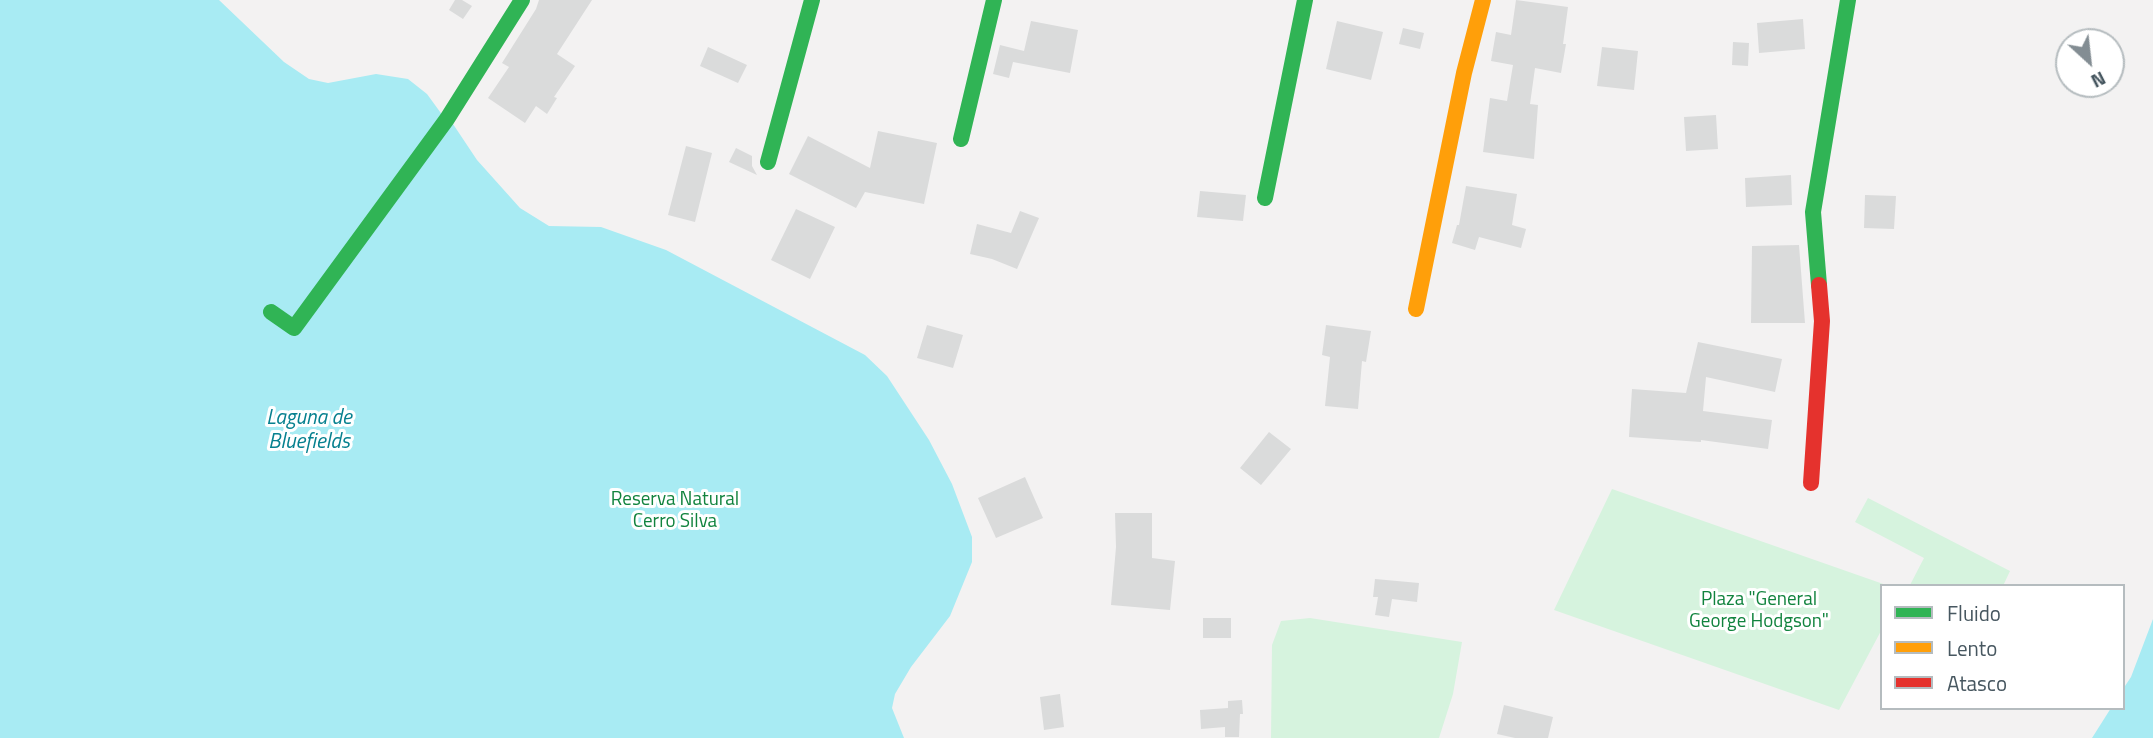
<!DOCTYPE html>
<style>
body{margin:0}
#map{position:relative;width:2153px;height:738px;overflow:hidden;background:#f3f2f2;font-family:"Titillium Web",sans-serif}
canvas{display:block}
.legend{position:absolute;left:1880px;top:584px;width:245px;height:126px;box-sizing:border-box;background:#fff;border:2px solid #b5bcbf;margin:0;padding:9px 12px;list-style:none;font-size:21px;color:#475760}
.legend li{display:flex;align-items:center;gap:14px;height:35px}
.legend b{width:35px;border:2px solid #b5bcbf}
.north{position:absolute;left:2055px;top:28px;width:70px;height:70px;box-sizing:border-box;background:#fff;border:2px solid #b5bcbf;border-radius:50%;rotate:153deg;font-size:19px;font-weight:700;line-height:28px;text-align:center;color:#475760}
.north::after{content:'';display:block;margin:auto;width:24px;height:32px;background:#838d93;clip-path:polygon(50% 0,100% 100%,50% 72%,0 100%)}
</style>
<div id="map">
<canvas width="2153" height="738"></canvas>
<ul class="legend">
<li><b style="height:9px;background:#30b455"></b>Fluido</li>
<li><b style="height:9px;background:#ff9f0a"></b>Lento</li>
<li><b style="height:9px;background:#e5322d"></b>Atasco</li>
</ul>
<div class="north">N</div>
</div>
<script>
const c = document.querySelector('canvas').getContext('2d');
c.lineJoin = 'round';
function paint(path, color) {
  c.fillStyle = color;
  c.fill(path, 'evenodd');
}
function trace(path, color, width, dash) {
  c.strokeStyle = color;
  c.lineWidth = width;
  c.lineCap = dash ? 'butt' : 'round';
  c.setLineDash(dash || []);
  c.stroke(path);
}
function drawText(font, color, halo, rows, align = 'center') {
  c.font = font + ' "Titillium Web",sans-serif';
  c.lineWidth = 6;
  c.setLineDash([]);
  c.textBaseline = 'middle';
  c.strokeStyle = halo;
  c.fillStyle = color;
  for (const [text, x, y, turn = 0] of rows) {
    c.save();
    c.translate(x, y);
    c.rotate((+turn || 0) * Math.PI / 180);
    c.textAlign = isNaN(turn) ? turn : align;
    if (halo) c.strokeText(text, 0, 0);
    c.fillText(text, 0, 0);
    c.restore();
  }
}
paint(new Path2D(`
 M1612,489L1889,586H1882V629L1839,710L1554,610Z
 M1868,498L2010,571L2003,586L1910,585L1924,558L1855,522Z
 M1310,618L1462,642L1453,694L1439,738H1271L1272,645L1281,621Z`), '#d6f3de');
paint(new Path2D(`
 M0,0H219L284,62L309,79L328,83L376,74L408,79L427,94L443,116L451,121L477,160L520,208L549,226L601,227L666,250L865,355L887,376L929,440L952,484L972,537V562L950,616L911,667L895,694L892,708L904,738H0Z
 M2153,619V738H2092L2111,708H2123V689L2131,677Z`), '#a8ebf3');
paint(new Path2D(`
 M455,0H462L472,6L463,19L449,10Z
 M539,0H592L557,54L575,66L554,97L557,98L547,114L536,106L525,123L488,98L509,67L502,63L536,9Z
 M1516,0L1568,7L1563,44H1566L1561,73L1535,68L1530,104L1538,105L1534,159L1483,152L1490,98L1507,101L1513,65L1491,61L1496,32L1511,35Z
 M1803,19L1805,49L1759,53L1757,23Z
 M1031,21L1078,30L1070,73L1013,62L1009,78L993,74L1000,45L1024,51Z
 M1337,21L1383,32L1371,80L1326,69Z
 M1403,28L1424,33L1420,49L1399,44Z
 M1733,42L1749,43L1748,66L1732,65Z
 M708,47L747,65L738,83L700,66Z
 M1602,47L1638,51L1634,90L1597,86Z
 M1716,115L1718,149L1686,151L1684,117Z
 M878,131L937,143L924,204L865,192L856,208L789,174L808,136L870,168Z
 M686,146L712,153L695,222L668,215Z
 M736,148L752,156V166L757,175L729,162Z
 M1791,175L1792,205L1746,207L1745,178Z
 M1466,186L1517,194L1512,225L1526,229L1521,248L1479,237L1475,250L1452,243L1457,225H1459Z
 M1200,191L1246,195L1243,221L1197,217Z
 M1865,195L1896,196L1894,229L1864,228Z
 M796,209L835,227L810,279L771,260Z
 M1020,211L1039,218L1017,269L992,259L970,254L977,224L1011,233Z
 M1799,245L1805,323H1751L1752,246Z
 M927,325L963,335L953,368L917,358Z
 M1326,325L1371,331L1366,362L1362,361L1358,409L1325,406L1330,357L1322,355Z
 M1698,342L1782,359L1775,392L1706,377L1703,411L1772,420L1768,449L1701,440V442L1629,437L1632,389L1686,393Z
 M1269,432L1291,449L1261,485L1240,468Z
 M1025,477L1043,518L996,538L978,498Z
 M1115,513H1152V558L1175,561L1170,610L1111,605L1116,547Z
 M1375,579L1419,583L1417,602L1392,599L1389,617L1375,615L1378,597H1373Z
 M1203,618H1231V638H1203Z
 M1060,694L1064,727L1044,730L1040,697Z
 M1242,700L1243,714H1240L1239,737H1225V727L1201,729L1200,710L1228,708V701Z
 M1504,705L1553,717L1548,738H1515L1497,734Z`), '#dadbdb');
trace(new Path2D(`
 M961,139L994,0
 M768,162L812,0
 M1265,198L1305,0
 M1819,285L1813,212L1848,0
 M271,312L294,328L447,119L522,0`), '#30b455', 16);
trace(new Path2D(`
 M1416,309L1464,73L1483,0`), '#ff9f0a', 16);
trace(new Path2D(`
 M1811,483L1822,321L1819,285`), '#e5322d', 16);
drawText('19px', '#11833e', '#fff', [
 ["Reserva Natural",675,500],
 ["Cerro Silva",675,522],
 ["Plaza \"General",1759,600],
 ["George Hodgson\"",1759,622]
]);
drawText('italic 21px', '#06808f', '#fff', [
 ["Laguna de",309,419],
 ["Bluefields",309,443]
]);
</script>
